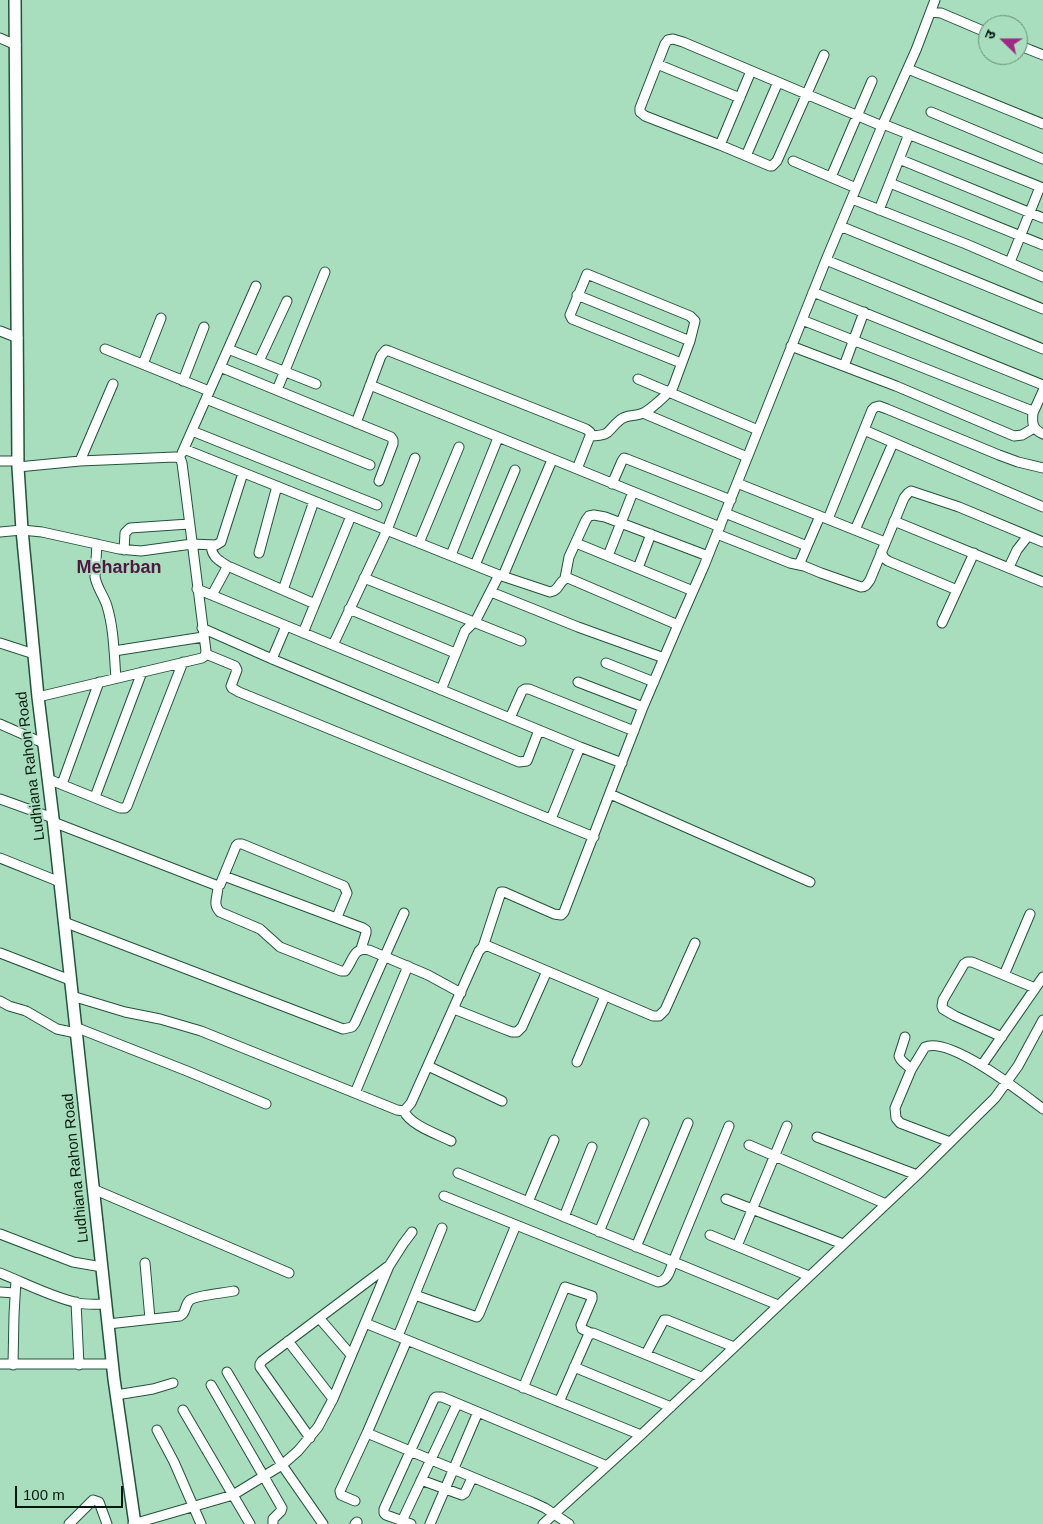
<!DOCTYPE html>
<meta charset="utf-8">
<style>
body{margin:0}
#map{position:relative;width:1043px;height:1524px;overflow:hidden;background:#a8ddbd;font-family:Arial,"Noto Sans Devanagari",sans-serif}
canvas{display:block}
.north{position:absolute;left:978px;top:15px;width:50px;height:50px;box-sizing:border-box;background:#a8ddbd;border:1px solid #668f77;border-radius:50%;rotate:292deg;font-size:14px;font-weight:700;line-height:20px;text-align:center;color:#04190e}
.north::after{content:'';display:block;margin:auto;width:18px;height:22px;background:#9e2a85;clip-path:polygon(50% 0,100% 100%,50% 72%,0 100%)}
.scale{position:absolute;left:15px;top:1486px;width:108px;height:22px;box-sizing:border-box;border:2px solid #04190e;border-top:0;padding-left:6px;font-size:15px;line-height:18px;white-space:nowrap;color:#04190e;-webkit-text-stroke:4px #a8ddbd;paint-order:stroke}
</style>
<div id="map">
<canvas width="1043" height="1524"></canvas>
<div class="north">उ</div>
<div class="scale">100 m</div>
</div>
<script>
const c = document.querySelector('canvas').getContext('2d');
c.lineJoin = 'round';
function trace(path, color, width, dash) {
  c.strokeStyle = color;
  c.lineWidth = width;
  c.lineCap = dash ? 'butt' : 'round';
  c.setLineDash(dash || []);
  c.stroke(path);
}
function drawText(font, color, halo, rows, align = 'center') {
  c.font = font + ' Arial,sans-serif';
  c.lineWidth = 4;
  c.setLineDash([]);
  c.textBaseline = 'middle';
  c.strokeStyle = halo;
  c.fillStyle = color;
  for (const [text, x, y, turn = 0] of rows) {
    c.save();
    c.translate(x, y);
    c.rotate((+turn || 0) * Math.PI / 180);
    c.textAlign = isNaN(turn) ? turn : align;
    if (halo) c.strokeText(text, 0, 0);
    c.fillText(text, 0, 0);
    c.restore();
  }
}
const minor = new Path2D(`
 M931,12L941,13L988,33
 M0,38L16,45
 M1018,45L1043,55
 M824,55L777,161L772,166H770L720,145L645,116L640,112V108L665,44L668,40L673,39L683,42C749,70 816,98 882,126
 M657,64L740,98
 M908,69L1043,124
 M931,112L1043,159
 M883,124L1043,188
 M720,145L751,71
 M746,156L778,82
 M899,159L1043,218
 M793,161L856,188
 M831,177L872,81
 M890,183L1043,245
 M852,199L966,244L1043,277
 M879,210L909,134
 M840,226L1043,309
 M826,260L1043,349
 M1010,262L1040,187
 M813,292L1043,385
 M577,295L690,341
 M802,320L1030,410L1033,413C1032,423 1032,429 1043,434
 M0,331L18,338
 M791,346L896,386L1014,436L1022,435L1034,428
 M105,349L209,391
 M228,349L316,384
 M259,361L287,301
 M143,364L161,318
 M844,366L864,312
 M220,367L391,437L393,440V444L379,481
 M638,379L758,430
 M183,381L204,327
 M370,385L720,527
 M277,390L325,272
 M206,399L370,465
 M643,413L747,457
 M1033,413L1043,391
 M356,423L381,356L386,350L389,351L586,429L590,432V436L577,469
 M864,430L1043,507
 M192,431L377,505
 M590,436C613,435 605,432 620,420C627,414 635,417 643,413C649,411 669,393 673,387L690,341L695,321L690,316L587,274L570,315L572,319L681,363
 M184,449L499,575L550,592C560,591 559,579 568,578L678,625L643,707L564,912L561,915L554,914L504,892H501L483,947
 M182,453L256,286
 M0,461H18
 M80,461L113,384
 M18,467L80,461L175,457L180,458L182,463L206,651L205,656L202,658L38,697
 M737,483L885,542
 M612,484L622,461L624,458L627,459L731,500
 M725,513L807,546
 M828,519L872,410L875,407L879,406L887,409L999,455L1018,462L1043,468
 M894,521L1043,582
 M855,530L893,443
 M0,532L22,530L42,532L119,549L141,551L192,544L216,545L221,542L243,473
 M717,534L790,563L804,566L821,573L861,587C866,587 867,584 870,580L904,498L908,493L911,491L959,507L1043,542
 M419,543L459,447
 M576,543L693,591
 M97,544L95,577C97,588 104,596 107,606C114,629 114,654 116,678
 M211,545C212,558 219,560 229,567
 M124,550L125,533L130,528L189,524
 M881,552L884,558L888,561L957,590
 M259,553L277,486
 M451,555L498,438
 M608,556L633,492
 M475,565L515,470
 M799,565L820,516
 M1009,567L1017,550L1028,536
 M638,568L651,534
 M503,576L552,460
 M364,578L521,641
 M565,578L569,557L586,520L589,516L594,515L605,517L708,556
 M197,589L580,747L622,763
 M283,590L314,501
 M491,592L578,627L664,658
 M212,595L225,571L227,567H230L315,604
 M349,609L455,653
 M942,623L974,553
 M678,625L704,566L826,260L882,126L916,50L935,0
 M202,628L272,659L519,762L527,761L539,730
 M303,633L351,516
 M0,643L34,654
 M333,645L387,530L415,458
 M114,651L203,637
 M206,654L235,666L237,670L231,686L232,688L239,692L594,837
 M272,659L286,626
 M606,663L654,682
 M578,682L643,707
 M441,690L465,631L476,620L499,575
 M510,718L522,691L525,689H529L634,731
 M0,724L43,743
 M48,779L120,808H125L127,806L183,662
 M62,784L99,682
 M610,794L810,882
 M95,797L142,672
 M0,799L53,818
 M551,819L580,747
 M53,822L218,886L220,885L236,846L238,844H242L344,886L347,893L337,917
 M0,858L60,882
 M224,876L363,928L366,930V933L361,949
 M218,886C218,897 212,904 220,912L260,929L280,947L341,971H345C353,962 353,946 369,950L428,975L461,993
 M64,922L343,1029L352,1027L355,1023L404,913
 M0,953L70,980
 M1004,975L1030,914
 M72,996L125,1012L160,1019L201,1031L397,1110L404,1111L411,1103L479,951L483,947L488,946L653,1016H659L665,1010L695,943
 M0,1001L9,1006L26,1011L57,1029L76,1033
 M454,1009L504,1029L512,1032H517L522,1027L547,971
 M75,1027L187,1071L266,1104
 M905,1037L899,1056C901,1063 908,1064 911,1070L895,1108L896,1118L900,1123L950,1142
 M1002,1037L955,1016L943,1009L942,1006L943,1000L964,964L967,962H972L1035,988
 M577,1062L605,996
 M982,1065L1043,977
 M428,1066L502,1101
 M911,1070L925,1047C950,1036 1022,1093 1043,1109
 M355,1093L408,966
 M404,1111C410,1125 437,1134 451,1141
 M817,1137L917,1175
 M749,1145L886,1204
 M458,1173L778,1305
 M93,1189L289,1273
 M444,1196L658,1282C668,1281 670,1270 673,1262L729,1126
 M726,1199L843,1244
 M528,1202L554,1140
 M564,1217L592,1147
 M599,1232L644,1123
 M0,1234L73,1262L102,1267
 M710,1235L809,1276
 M737,1246L787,1126
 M636,1247L688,1123
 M145,1263L150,1319
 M0,1273C25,1283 51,1297 78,1303C87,1305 96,1304 106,1304
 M0,1292L15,1293
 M415,1295L477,1317L479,1314L516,1225
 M76,1302L79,1365
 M320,1319L351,1355
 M365,1323L641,1435
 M108,1324L180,1316C187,1313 184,1305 190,1300C197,1295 225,1293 234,1291
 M398,1336L442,1228
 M288,1341L333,1399
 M646,1354L664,1320H667L734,1347
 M0,1364H112
 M13,1365L14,1315L16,1280
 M574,1367L671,1407
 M227,1372L282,1465L323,1524
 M211,1385L282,1508L281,1511L273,1519V1524
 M523,1388L565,1287L592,1296V1299L581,1325L582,1329L591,1333
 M116,1395L153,1389L173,1383
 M559,1402L588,1336L593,1333L701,1377
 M183,1410L250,1524
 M157,1430L174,1462L201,1524
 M367,1433L532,1502L545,1508L569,1524
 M310,1438L260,1367V1364L262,1361L387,1267
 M421,1480L462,1495L465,1493L472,1478
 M355,1501L341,1495L340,1491L367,1433L407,1340
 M402,1521L457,1404
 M69,1524L93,1500L99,1502L107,1524
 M133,1524L233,1495L282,1465L298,1451L318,1427L333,1399L389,1266L403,1244L412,1232
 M355,1524L357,1522
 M411,1524L386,1515L384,1513V1509L434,1399L436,1397H442L607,1466
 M430,1524L478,1412
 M543,1524L641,1435L917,1175L995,1098L1018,1066L1043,1020`);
const major = new Path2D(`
 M15,0L18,467L22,530L38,697L53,818L114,1379L135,1524`);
trace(minor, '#22543a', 11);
trace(major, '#22543a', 14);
trace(minor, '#fff', 9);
trace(major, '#fff', 11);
drawText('15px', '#04190e', '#a8ddbd', [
 ["Ludhiana Rahon Road",31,766,-97],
 ["Ludhiana Rahon Road",76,1168,-96]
]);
drawText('bold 18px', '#4f1843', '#a8ddbd', [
 ["Meharban",119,568]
]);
</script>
